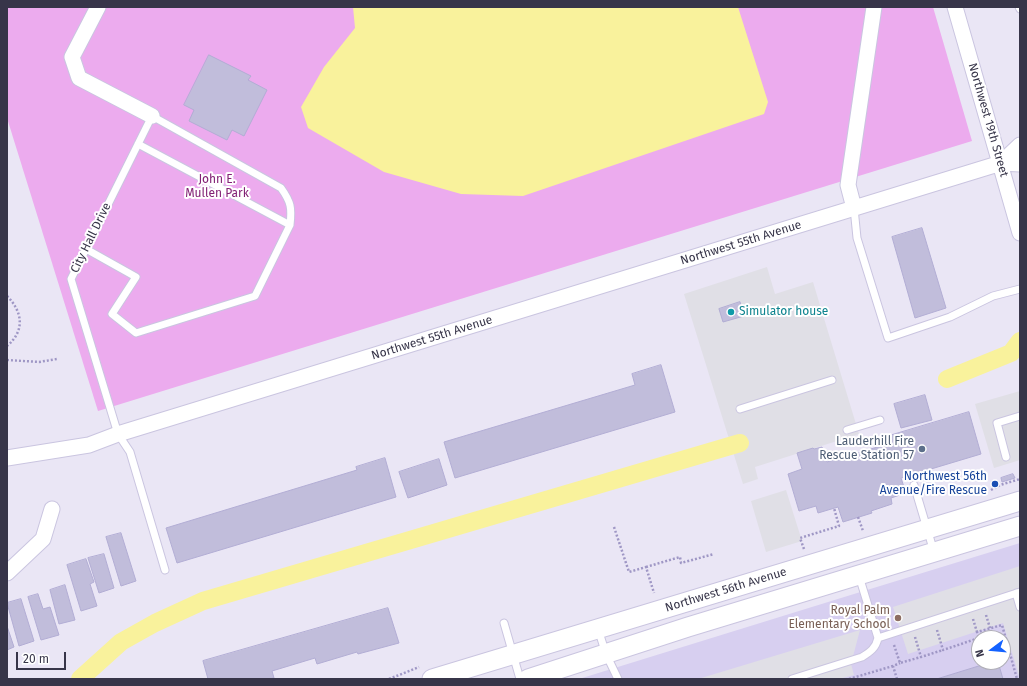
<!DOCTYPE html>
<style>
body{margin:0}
#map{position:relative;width:1027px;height:686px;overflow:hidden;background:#eae6f5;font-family:"Fira Sans",sans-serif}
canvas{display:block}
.frame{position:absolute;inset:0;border:8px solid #373549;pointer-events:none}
.north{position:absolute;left:971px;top:630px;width:40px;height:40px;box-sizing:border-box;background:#fff;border:1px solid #afaeb6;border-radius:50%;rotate:254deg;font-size:11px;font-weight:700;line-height:16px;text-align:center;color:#373549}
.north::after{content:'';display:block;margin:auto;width:14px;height:18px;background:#1462ff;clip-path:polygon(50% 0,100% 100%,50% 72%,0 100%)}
.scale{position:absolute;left:16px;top:652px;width:50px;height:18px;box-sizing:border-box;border:2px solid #373549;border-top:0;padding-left:5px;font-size:12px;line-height:14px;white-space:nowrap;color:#373549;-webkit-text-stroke:3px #fff;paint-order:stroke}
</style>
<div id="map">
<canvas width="1027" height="686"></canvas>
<div class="frame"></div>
<div class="north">N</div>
<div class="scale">20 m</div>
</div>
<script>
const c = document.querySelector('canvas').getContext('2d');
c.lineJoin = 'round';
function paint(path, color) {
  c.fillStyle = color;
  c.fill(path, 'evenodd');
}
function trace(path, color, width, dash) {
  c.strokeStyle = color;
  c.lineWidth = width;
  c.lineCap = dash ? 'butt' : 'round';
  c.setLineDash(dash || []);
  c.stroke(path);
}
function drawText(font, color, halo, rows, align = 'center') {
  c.font = font + ' "Fira Sans",sans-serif';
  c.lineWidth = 4;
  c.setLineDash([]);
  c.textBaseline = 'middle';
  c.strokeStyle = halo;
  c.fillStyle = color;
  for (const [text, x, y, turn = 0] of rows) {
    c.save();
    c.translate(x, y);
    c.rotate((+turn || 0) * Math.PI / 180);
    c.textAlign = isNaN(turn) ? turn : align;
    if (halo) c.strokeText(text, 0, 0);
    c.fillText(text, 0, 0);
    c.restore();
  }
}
paint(new Path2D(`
 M1020,543V679H579L841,598ZM979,638H1003V662H979Z`), '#d7cff0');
paint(new Path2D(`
 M7,7H933L972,141L98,411L7,118Z`), '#ecabee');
paint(new Path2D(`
 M767,267L775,294L813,282L859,434L755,467L758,479L743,484L684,294Z
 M1020,391V460L994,468L975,404Z
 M786,490L802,541L766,552L751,501Z
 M1020,566V679L1003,623L908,654L893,607Z
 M860,630L851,664L854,675L839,679H698Z`), '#e0dfe6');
paint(new Path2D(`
 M353,7H738L768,102L764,114L523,196L461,194L384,172L308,128L301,107L324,67L355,28Z`), '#f9f29c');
trace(new Path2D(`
 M947,379L1011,353L1020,341
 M80,679L121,642L155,623L203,601L740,443`), '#f9f29c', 18);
const building = new Path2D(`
 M209,55L251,76L248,80L267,90L244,136L232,130L227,140L189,121L194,110L184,105Z
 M922,228L946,308L915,318L892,237Z
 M740,302L744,316L723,322L719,309Z
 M661,365L675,412L455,478L444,442L635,385L632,374Z
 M925,395L932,420L901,428L894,404Z
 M969,412L981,454L901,478L906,493L891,498L892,504L871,511L872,513L843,522L838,507L818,513L816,506L799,511L788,474L802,469L797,453L813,448L814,449L822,447L827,462L891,443L889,436Z
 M385,458L396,497L177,563L166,528L357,470L356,467Z
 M439,459L447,485L408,498L399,472Z
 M1013,474L1015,478L1002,482L1001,478Z
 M121,533L136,581L121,586L106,537Z
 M104,554L114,588L99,593L88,558Z
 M86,559L94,582L90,584L97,606L81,611L67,565Z
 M65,585L75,620L59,624L50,590Z
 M38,594L43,609L50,607L59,635L41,640L28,597Z
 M21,599L34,641L19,646L7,603Z
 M388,608L399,643L358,654L357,652L317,664L315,658L272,671L274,678L269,679H208L203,661Z
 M7,626L14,647L7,650Z
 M992,662H998L1003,679H937Z`);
paint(building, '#c1bddb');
trace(building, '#b2add4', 1);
const service = new Path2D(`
 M1019,7L1020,9
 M854,208L857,238L888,338L950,317L993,296L1020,289
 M86,249L136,277L112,314L136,333L255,296L290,225L138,144
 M740,409L832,380
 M847,430L880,420
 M1006,457L997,423L1020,416
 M914,485L934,552
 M165,570L130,452L118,434L71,279L152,116L281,188C291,202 292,208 290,225
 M1016,593L1020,607
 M504,623L520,679
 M598,629L606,654L618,679
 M878,638L1020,592
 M792,679L862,657C870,652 876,648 878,638L859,576`);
const minor = new Path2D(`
 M98,7L72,57L79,78L152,116
 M955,7L1020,233
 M1001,163L1020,145
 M854,208L848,185L874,7
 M7,458L89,445L118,434L1001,163L1020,164
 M7,573L43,539L52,509`);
const tertiary = new Path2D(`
 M432,679L1020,501
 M528,679L688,627L1020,526`);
trace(service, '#cac5e0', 9);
trace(minor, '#cac5e0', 17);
trace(tertiary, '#cac5e0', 21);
trace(new Path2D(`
 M7,296C23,312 25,331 7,346
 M7,360L39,362L57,359
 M991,490L1000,485L1020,479
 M858,517L863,531
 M614,527L629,572L646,567L654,593
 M804,549L800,538L839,526L834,508
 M646,567L680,557L681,563L714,554
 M986,615L990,628
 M973,619L977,632
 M937,630L943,650L979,638L977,632L1002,625L1017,679
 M915,637L921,657L943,650
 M894,645L900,663L921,657
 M389,679L419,667
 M849,679L893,666
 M897,679L893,666L900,663`), '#9f97c5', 2.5, [2, 2]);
trace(service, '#fff', 7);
trace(minor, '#fff', 15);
trace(tertiary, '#fff', 19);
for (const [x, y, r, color] of [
 [731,312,4,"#0f9aa8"],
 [922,449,4,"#5c6f8a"],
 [995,484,4,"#1a4fb4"],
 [898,618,4,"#8d6e63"]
]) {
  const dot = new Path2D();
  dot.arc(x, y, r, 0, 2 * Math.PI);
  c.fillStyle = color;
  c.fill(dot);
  trace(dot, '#fff', 1.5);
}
drawText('12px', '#373549', '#fff', [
 ["Northwest 19th Street",988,120,74],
 ["City Hall Drive",91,238,-64],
 ["Northwest 55th Avenue",741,243,-17],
 ["Northwest 55th Avenue",432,338,-17],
 ["Northwest 56th Avenue",726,590,-17]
]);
drawText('12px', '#822175', '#fff', [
 ["John E.",217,180],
 ["Mullen Park",217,194]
]);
drawText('12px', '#0d838f', '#fff', [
 ["Simulator house",739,312]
], 'left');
drawText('12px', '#4e5e75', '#fff', [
 ["Lauderhill Fire",914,442],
 ["Rescue Station 57",914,456]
], 'right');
drawText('12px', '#164399', '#fff', [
 ["Northwest 56th",987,477],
 ["Avenue/Fire Rescue",987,491]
], 'right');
drawText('12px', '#785e54', '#fff', [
 ["Royal Palm",890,611],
 ["Elementary School",890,625]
], 'right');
</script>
